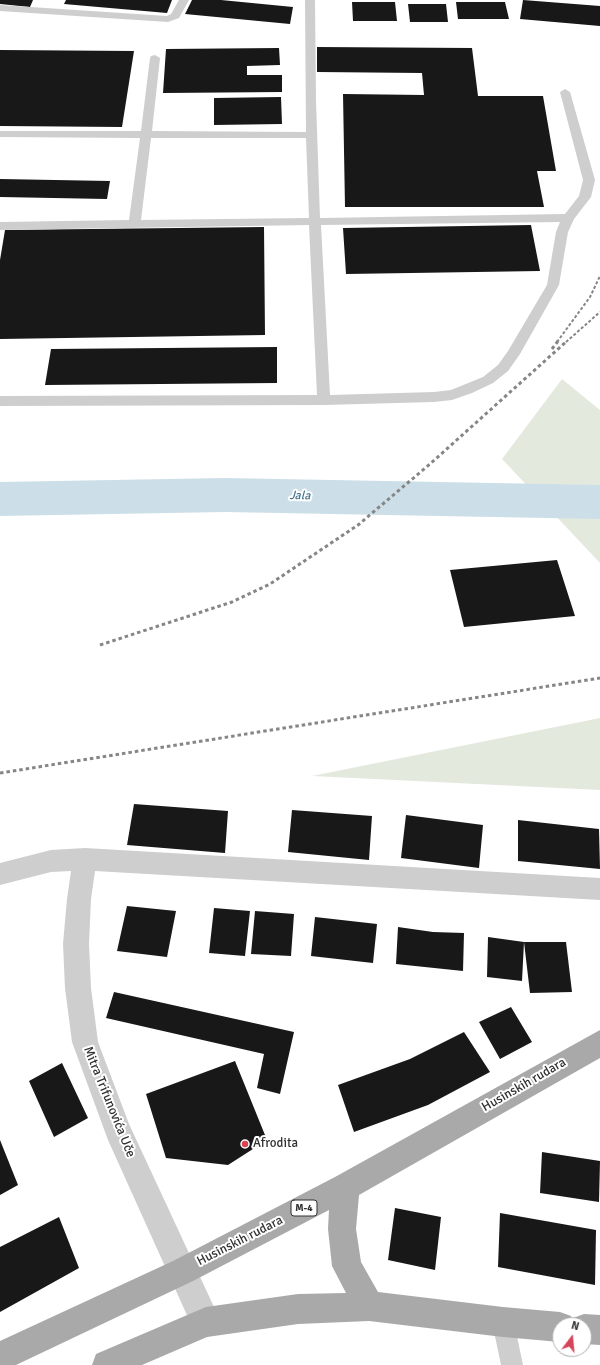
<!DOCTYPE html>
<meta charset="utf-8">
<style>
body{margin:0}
#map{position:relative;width:600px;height:1365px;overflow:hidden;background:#fff;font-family:Signika,sans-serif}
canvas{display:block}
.north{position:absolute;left:552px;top:1317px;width:40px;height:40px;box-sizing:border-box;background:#fff;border:1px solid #adadad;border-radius:50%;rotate:16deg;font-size:11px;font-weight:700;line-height:16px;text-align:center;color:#313131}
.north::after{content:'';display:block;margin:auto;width:14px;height:18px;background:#d54557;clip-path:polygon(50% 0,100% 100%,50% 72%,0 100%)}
</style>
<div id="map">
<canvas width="600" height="1365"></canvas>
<div class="north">N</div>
</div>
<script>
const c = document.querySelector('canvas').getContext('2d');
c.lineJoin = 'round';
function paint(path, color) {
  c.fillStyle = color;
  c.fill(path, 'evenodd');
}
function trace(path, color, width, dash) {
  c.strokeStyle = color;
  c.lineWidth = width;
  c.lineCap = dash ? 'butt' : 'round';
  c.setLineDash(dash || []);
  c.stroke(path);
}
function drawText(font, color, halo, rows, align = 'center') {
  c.font = font + ' Signika,sans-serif';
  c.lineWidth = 4;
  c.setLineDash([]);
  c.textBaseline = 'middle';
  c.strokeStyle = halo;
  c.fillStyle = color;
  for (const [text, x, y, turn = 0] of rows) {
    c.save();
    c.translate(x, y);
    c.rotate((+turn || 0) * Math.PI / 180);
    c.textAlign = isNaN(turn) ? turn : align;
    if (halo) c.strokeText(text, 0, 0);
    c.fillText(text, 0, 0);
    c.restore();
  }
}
paint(new Path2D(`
 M562,379L600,410V563L502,459Z
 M600,718V790L312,776Z`), '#e4e9de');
paint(new Path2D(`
 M225,478L600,485V519L225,512L0,516V482Z`), '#ccdfe8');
paint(new Path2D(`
 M0,0H33L30,7L0,4Z
 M66,0H172L167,13L64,4Z
 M192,0H221L293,7L290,24L185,14Z
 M523,0L600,6V26L520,19Z
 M352,2H395L397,21H353Z
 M456,2H505L509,19H458Z
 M408,4H446L448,22H410Z
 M317,47L472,48L478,96H543L556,171H537L544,207H345L343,94L424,95L422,73L317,72Z
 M279,48L280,65L247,66V75H282V92L163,93L166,49Z
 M0,50L134,51L122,127L0,126Z
 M281,97L282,124L214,125V98Z
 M0,179L110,181L107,199L0,197Z
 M531,225L540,271L346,274L343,228Z
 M264,227L265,335L0,339V260L5,230Z
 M277,347V383L45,385L51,349Z
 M557,560L575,616L464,627L450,570Z
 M134,804L228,811L225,853L127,845Z
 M292,810L372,816L369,860L288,852Z
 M406,815L483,825L479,868L401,858Z
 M518,820L599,829L600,869L518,861Z
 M127,906L176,911L167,957L117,951Z
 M214,908L250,911L245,956L209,953Z
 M255,911L294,914L291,956L251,954Z
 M315,917L377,924L373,963L311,956Z
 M398,927L433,932L464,933L463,971L396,964Z
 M488,937L524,942L522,981L487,977Z
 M524,942H566L572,992L530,993Z
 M114,992L294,1032L280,1094L257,1088L264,1054L106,1018Z
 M511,1007L532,1042L500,1059L479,1022Z
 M464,1032L490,1072L428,1105L354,1132L338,1085L410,1059Z
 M235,1061L267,1140L228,1165L166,1158L146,1094Z
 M62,1063L88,1118L54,1137L29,1081Z
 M0,1140L18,1185L0,1195Z
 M542,1152L600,1161L599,1202L540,1193Z
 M395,1208L441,1217L435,1270L388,1260Z
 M500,1213L596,1230L595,1285L498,1267Z
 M59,1217L79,1268L0,1312V1247Z`), '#181818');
paint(new Path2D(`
 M179,0H189L179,18L168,22L0,11V5L167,16L171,14Z
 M305,0H315L316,100L320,218L565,214L579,196L583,180L560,92L565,89L570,92L595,180L591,197L574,219L568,232L559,285L520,354L508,371L493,383L472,393L452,400L434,402L324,405L0,406V396L317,395L309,225L0,230V222L129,220L140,138L0,137V131H141L150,58L151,56L155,55L160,58L152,131L306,132ZM151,138H306L309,218L141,220ZM560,222L556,232L547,285L508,351L498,365L483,377L451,390L434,392L330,395L321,225Z
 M503,1311L511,1314L514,1322L523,1365H501L492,1322L495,1314Z`), '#cecece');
paint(new Path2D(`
 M85,848L600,878V900L95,871L91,899L89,944L91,988L98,1042L129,1124L221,1322L217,1333L206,1337L195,1333L108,1140L72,1042L65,988L63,944L67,899L71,871L51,872L0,885V863L51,850Z`), '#cecece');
paint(new Path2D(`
 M600,1030V1058L359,1195L356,1229L361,1262L378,1292L503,1307L560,1312L571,1316L572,1321L573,1318L584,1314L600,1315V1345L584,1344V1325H560V1342L503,1337L369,1321L298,1324L207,1337L142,1365H92L96,1354L206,1307L298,1294L346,1293L332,1266L328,1229L329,1210L193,1281L16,1365H0V1341L173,1261L335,1177Z`), '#a9a9a9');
trace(new Path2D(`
 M557,342L590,297L600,276
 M566,342L600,312`), '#868686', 2, [3, 2]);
trace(new Path2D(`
 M552,349L558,341
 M100,645L232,602L270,584L358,525L430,464L567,341
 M0,773L600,678`), '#868686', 3, [3.5, 3]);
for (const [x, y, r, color] of [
 [245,1144,4,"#d54557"]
]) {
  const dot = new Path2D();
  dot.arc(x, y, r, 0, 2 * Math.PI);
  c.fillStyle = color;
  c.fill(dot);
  trace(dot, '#fff', 1.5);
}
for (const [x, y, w] of [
 [304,1208,26]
]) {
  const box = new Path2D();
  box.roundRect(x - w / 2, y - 8, w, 16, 3);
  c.fillStyle = '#fff';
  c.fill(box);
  trace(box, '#313131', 1);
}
drawText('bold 10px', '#313131', null, [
 ["M-4",304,1208]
]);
drawText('italic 12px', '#46748c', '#fff', [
 ["Jala",300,496,1]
]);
drawText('13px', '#313131', '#fff', [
 ["Husinskih rudara",524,1085,-30],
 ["Mitra Trifunovića Uče",109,1102,68],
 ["Husinskih rudara",240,1241,-27]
]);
drawText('13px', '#313131', '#fff', [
 ["Afrodita",253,1144]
], 'left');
</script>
